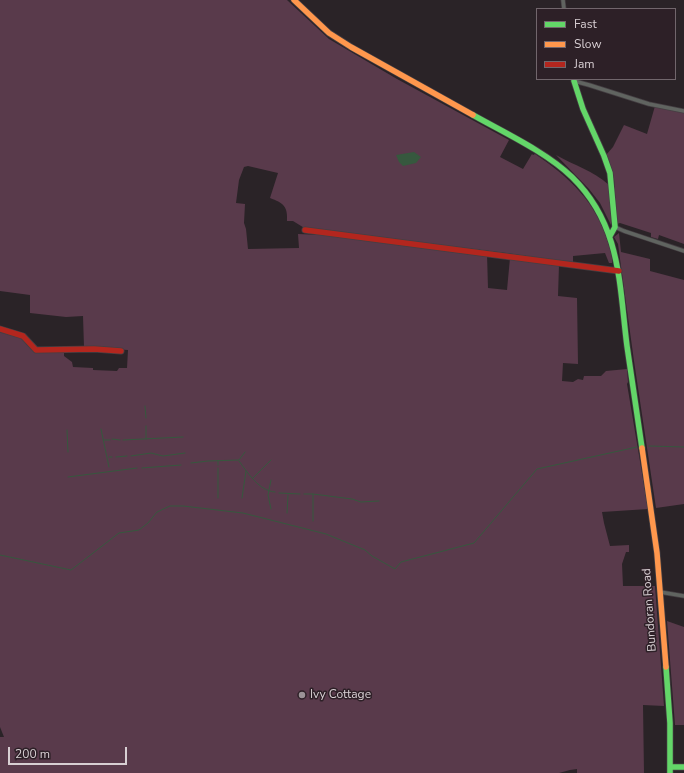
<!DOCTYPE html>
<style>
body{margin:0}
#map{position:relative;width:684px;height:773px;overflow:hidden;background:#2a2327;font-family:"Nunito Sans",sans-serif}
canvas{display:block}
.legend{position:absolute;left:536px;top:8px;width:140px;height:72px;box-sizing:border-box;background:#2d2027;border:1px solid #71666c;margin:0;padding:5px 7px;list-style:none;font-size:12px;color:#d8cfd3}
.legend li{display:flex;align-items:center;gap:8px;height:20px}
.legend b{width:20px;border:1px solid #71666c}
.scale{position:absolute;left:8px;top:747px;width:119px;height:18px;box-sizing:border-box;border:2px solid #d8cfd3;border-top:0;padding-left:5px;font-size:12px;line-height:14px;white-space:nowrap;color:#d8cfd3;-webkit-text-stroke:3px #2d2027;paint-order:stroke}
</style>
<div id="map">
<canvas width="684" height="773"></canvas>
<ul class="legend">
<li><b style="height:5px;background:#63d668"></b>Fast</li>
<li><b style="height:5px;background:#ff974d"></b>Slow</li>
<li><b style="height:5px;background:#b3261e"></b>Jam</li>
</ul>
<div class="scale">200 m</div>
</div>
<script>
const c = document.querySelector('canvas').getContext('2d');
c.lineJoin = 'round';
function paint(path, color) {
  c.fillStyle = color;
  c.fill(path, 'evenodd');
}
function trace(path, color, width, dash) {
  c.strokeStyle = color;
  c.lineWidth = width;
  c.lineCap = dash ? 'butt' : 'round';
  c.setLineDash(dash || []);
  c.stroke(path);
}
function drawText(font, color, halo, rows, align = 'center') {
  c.font = font + ' "Nunito Sans",sans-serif';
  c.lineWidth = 3;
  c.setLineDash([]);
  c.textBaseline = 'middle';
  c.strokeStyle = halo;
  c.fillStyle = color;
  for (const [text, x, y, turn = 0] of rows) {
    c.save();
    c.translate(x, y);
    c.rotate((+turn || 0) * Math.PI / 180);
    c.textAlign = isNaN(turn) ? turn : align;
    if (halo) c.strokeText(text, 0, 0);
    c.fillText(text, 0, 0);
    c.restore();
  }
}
paint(new Path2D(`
 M0,0H287L329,39L397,79L509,140L500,157L523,169L532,154L533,155L535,154C568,176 597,203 608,242C610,249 613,257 612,263H609L605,253L573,256V263L506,253L306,229L293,221H287C288,206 283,203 270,198L278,173L248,166L244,167L239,180L236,203L245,204L244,223L246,229L248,249L299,248L298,234L323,235L487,254L488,288L507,290L510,258L559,265L558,296L577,298L578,364L563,363L562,381L573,382L578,379L583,380L584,376H601L606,371L627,369L628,382L627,384L648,509L602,512L604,523L610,546L629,545V552H626L622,564L623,586H655L664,706L643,705L644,773H577V769L570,770L559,773H0V737H4L0,727V331L22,338L28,346L64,351V356L72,362L73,367L93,368V370L117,371L119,368H127L128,350L84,347L83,316L66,317L30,313V295L0,291Z
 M655,106L684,112V244L659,235L658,239L651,237V233L620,223L617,224L614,179L606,155L613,147L624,125L647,134Z
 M556,155C575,166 592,170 609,185L612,222L611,225L600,203L589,189Z
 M619,233L621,252L650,259V271L684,280V504L656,508L634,361L620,259L618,244L614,237Z
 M667,621L684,627V725H675Z`), '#593a4b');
paint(new Path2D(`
 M414,152L421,157L416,163L403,166L399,162L396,155Z`), '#36583e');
trace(new Path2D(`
 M145,406L146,418
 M146,426V439
 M101,429L109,467
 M67,430L68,452
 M112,439L120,440
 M104,440H110
 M123,440L183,437
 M649,446L684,447
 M131,456L151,453L163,456L185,453
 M109,457H112
 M116,457L127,456
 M239,461C248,473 259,491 275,492
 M191,463L208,461L239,460L245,452
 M218,465V461
 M142,468L181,465
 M68,477L137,468
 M253,478L271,460
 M279,493L300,494
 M304,494H313V521
 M313,494L352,499L361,502L379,501
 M218,498V468
 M242,498L246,471
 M271,509L268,495L271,480
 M287,513L288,495
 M0,555L71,570L119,533L139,530L148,523L157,512L170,506H183L243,513L326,534L365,550L372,556L395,569L401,562L474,543L537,469L637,447`), '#36583e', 1);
const street = new Path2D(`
 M563,0L564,9
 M574,80V81L589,85L649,104L684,111
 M615,227L624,231L684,251
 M660,592L684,596`);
const fast = new Path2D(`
 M574,81L583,109L604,156L610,173L615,227L610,236
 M473,115C505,133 546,152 572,177C621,225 619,283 627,346C632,380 637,414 642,448
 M666,667L670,723V773
 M671,767H684`);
const slow = new Path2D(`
 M294,0L329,33L351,47L473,115
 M642,448L657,553L666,667`);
const jam = new Path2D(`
 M305,230L619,271
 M0,329L23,336L36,350L94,349L121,351`);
trace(street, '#453f43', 5);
trace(fast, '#453f43', 7);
trace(slow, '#453f43', 7);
trace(jam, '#453f43', 7);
trace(street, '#606460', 3.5);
trace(fast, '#63d668', 5.5);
trace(slow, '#ff974d', 5.5);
trace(jam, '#b3261e', 5.5);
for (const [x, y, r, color] of [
 [302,695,4,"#9b9397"]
]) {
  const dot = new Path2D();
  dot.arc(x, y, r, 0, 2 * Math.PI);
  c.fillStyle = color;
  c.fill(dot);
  trace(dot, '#2d2027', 1.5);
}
drawText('12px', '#d8cfd3', '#2d2027', [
 ["Bundoran Road",650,610,-94]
]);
drawText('12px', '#d8cfd3', '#2d2027', [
 ["Ivy Cottage",310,695]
], 'left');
</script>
